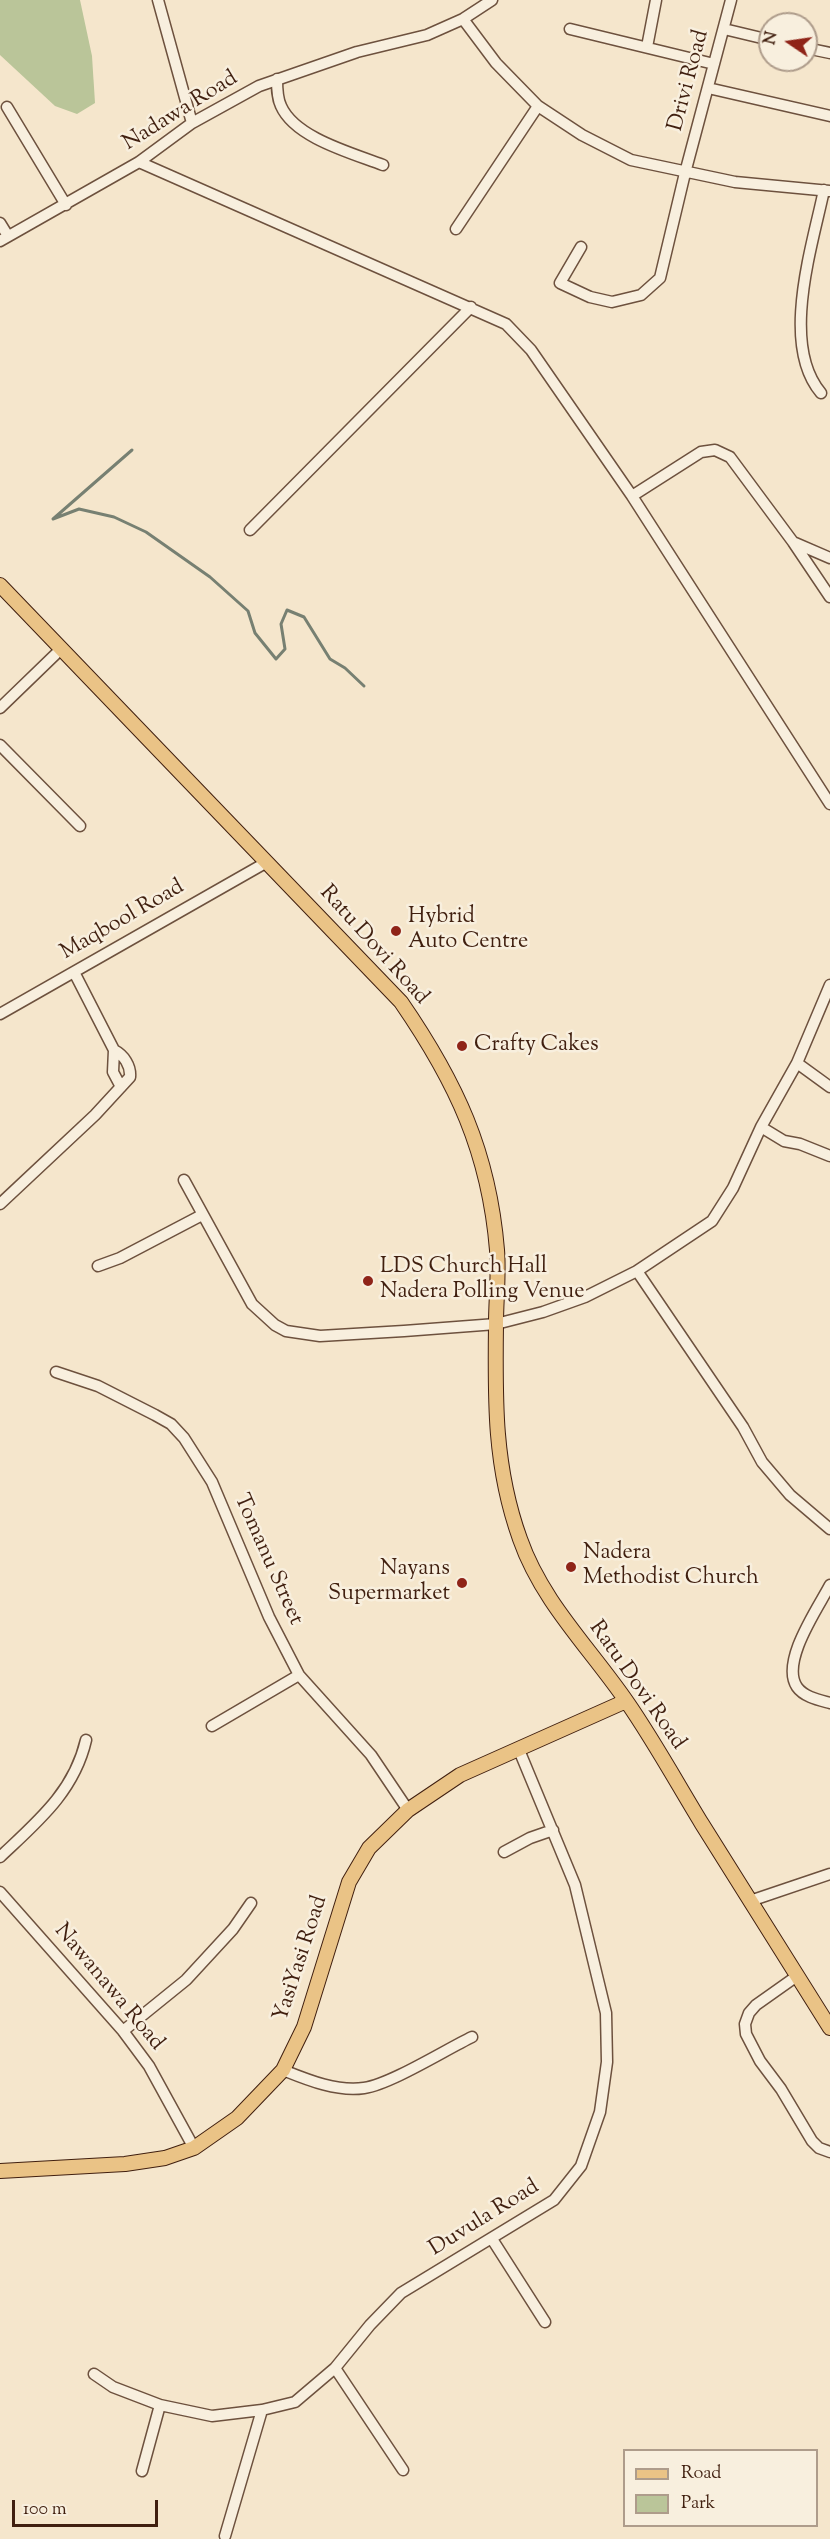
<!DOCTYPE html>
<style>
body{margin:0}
#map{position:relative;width:830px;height:2539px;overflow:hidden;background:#f5e6cc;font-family:"Sorts Mill Goudy",serif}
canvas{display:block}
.legend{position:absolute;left:623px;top:2449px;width:195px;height:78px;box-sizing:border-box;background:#f8efde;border:2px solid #ae9c8b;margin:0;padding:8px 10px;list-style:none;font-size:18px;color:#401f0f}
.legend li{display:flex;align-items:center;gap:12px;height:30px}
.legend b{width:30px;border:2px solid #ae9c8b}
.north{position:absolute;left:758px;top:12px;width:60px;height:60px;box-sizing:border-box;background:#f8efde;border:2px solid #ae9c8b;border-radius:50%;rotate:283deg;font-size:16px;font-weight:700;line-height:24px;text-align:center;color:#401f0f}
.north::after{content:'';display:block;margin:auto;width:21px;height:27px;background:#8f2418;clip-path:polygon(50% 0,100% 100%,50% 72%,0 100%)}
.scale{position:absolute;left:12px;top:2500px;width:146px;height:27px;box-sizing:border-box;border:3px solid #401f0f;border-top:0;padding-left:8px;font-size:18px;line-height:21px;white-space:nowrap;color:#401f0f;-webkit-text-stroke:4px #f8efde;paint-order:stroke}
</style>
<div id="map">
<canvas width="830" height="2539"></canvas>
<ul class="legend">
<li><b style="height:8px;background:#eac386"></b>Road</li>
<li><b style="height:16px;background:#bac599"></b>Park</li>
</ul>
<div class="north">N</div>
<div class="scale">100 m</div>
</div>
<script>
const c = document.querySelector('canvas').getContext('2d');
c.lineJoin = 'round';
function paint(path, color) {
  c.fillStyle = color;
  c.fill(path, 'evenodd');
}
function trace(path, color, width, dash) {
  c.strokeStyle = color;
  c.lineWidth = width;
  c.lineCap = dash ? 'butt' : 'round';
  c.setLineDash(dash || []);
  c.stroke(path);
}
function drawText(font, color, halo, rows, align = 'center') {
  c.font = font + ' "Sorts Mill Goudy",serif';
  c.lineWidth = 5;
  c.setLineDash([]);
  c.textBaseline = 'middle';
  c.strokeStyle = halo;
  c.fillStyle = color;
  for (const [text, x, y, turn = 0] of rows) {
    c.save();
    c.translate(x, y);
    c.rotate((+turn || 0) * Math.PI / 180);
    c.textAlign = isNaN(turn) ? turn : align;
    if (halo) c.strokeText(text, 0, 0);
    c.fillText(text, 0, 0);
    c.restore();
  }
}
paint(new Path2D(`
 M0,0H80L92,56L95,103L77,114L55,106L0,55Z`), '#bac599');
trace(new Path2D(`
 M132,450L53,519L79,509L114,517L146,532L210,577L248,611L255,633L276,659L285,649L281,624L287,610L304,617L330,659L345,668L364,686`), '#778072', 3);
const minor = new Path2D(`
 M158,0L192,123
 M463,19L496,63L538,106L582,135L631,160L735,182L830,191
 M570,29L714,64
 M724,29L770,40
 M647,47L656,0
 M806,48L830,53
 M277,79C277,88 277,98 281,106C295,138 352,153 383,165
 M708,88L830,116
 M7,107L66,205
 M139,162L506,324L531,350L632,496L830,804
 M0,223L8,236
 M456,229L538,106
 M0,241L139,162L192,123L259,86L357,52L427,35L463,19L492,0
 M581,247L560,283L590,297L612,302L641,295L660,278L685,173L731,0
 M821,393C780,345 812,247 824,190
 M632,496L701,452L715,450L730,457L793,542L830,597
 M250,530L471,307
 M793,542L830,558
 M0,708L61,649
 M0,745L80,826
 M0,1014L267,862
 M114,1050L113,1072L121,1087
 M797,1063L830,1087
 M761,1127L784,1141L800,1144L830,1156
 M184,1180L252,1304L275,1325L286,1331L320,1336L404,1331L496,1324L543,1312L585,1297L637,1271L712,1221L733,1188L761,1127L797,1063L830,985
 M0,1204L95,1115L130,1077C131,1066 124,1055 114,1050L74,972
 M98,1266L120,1258L202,1215
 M637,1271L743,1427L762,1462L790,1495L830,1529
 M56,1372L98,1386L155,1415L171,1424L184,1438L212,1482L269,1617L299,1675L371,1755L408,1810
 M830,1585C818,1608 780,1662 797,1687C804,1697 819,1700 830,1703
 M212,1726L299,1675
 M504,1852L530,1838L553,1830
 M0,1857C37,1822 74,1792 86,1740
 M0,1892L123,2031L149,2066L194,2148
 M750,1901L830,1874
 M797,1976L756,2005L749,2013L745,2024L746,2034L760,2061L781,2089L812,2141L819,2148L830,2152
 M123,2031L186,1980L233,1929L251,1903
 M283,2070C308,2080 337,2092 364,2088C391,2084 445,2050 472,2037
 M492,2239L545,2322
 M335,2368L403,2470
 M94,2374L113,2387L160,2405L212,2416L262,2410L295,2402L335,2368L370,2325L401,2293L554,2200L581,2166L600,2112L607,2062L606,2013L575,1885L519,1750
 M142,2471L160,2405
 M225,2536L262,2410`);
const major = new Path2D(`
 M0,585L401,1002C456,1082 489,1152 497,1250C499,1274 496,1300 496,1324C495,1400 494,1467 520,1539C542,1602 590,1648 627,1702C654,1741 677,1783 702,1824C744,1892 788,1960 830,2028
 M0,2171L125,2164L165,2158L194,2148L237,2118L283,2070L304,2027L349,1882L369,1848L408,1810L460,1775L626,1701`);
trace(minor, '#6d513e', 13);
trace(major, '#401f0f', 16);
trace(minor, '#f8efde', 10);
trace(major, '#eac386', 14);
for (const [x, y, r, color] of [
 [396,931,6,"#8f2418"],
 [462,1046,6,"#8f2418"],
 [368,1281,6,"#8f2418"],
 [571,1567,6,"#8f2418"],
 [462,1583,6,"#8f2418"]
]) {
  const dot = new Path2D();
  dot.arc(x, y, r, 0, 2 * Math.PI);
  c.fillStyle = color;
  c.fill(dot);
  trace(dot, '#f8efde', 2);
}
drawText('22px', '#401f0f', '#f8efde', [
 ["Drivi Road",690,81,-75],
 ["Nadawa Road",181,112,-32],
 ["Maqbool Road",123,921,-30],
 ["Ratu Dovi Road",373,946,48],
 ["Tomanu Street",267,1560,66],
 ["Ratu Dovi Road",636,1686,55],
 ["YasiYasi Road",302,1959,-72],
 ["Nawanawa Road",108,1988,50],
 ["Duvula Road",485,2219,-32]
]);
drawText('22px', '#401f0f', '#f8efde', [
 ["Hybrid",408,918],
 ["Auto Centre",408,943],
 ["Crafty Cakes",474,1046],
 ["LDS Church Hall",380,1268],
 ["Nadera Polling Venue",380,1293],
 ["Nadera",583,1554],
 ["Methodist Church",583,1579],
 ["Nayans",450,1570,"right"],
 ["Supermarket",450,1595,"right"]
], 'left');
</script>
